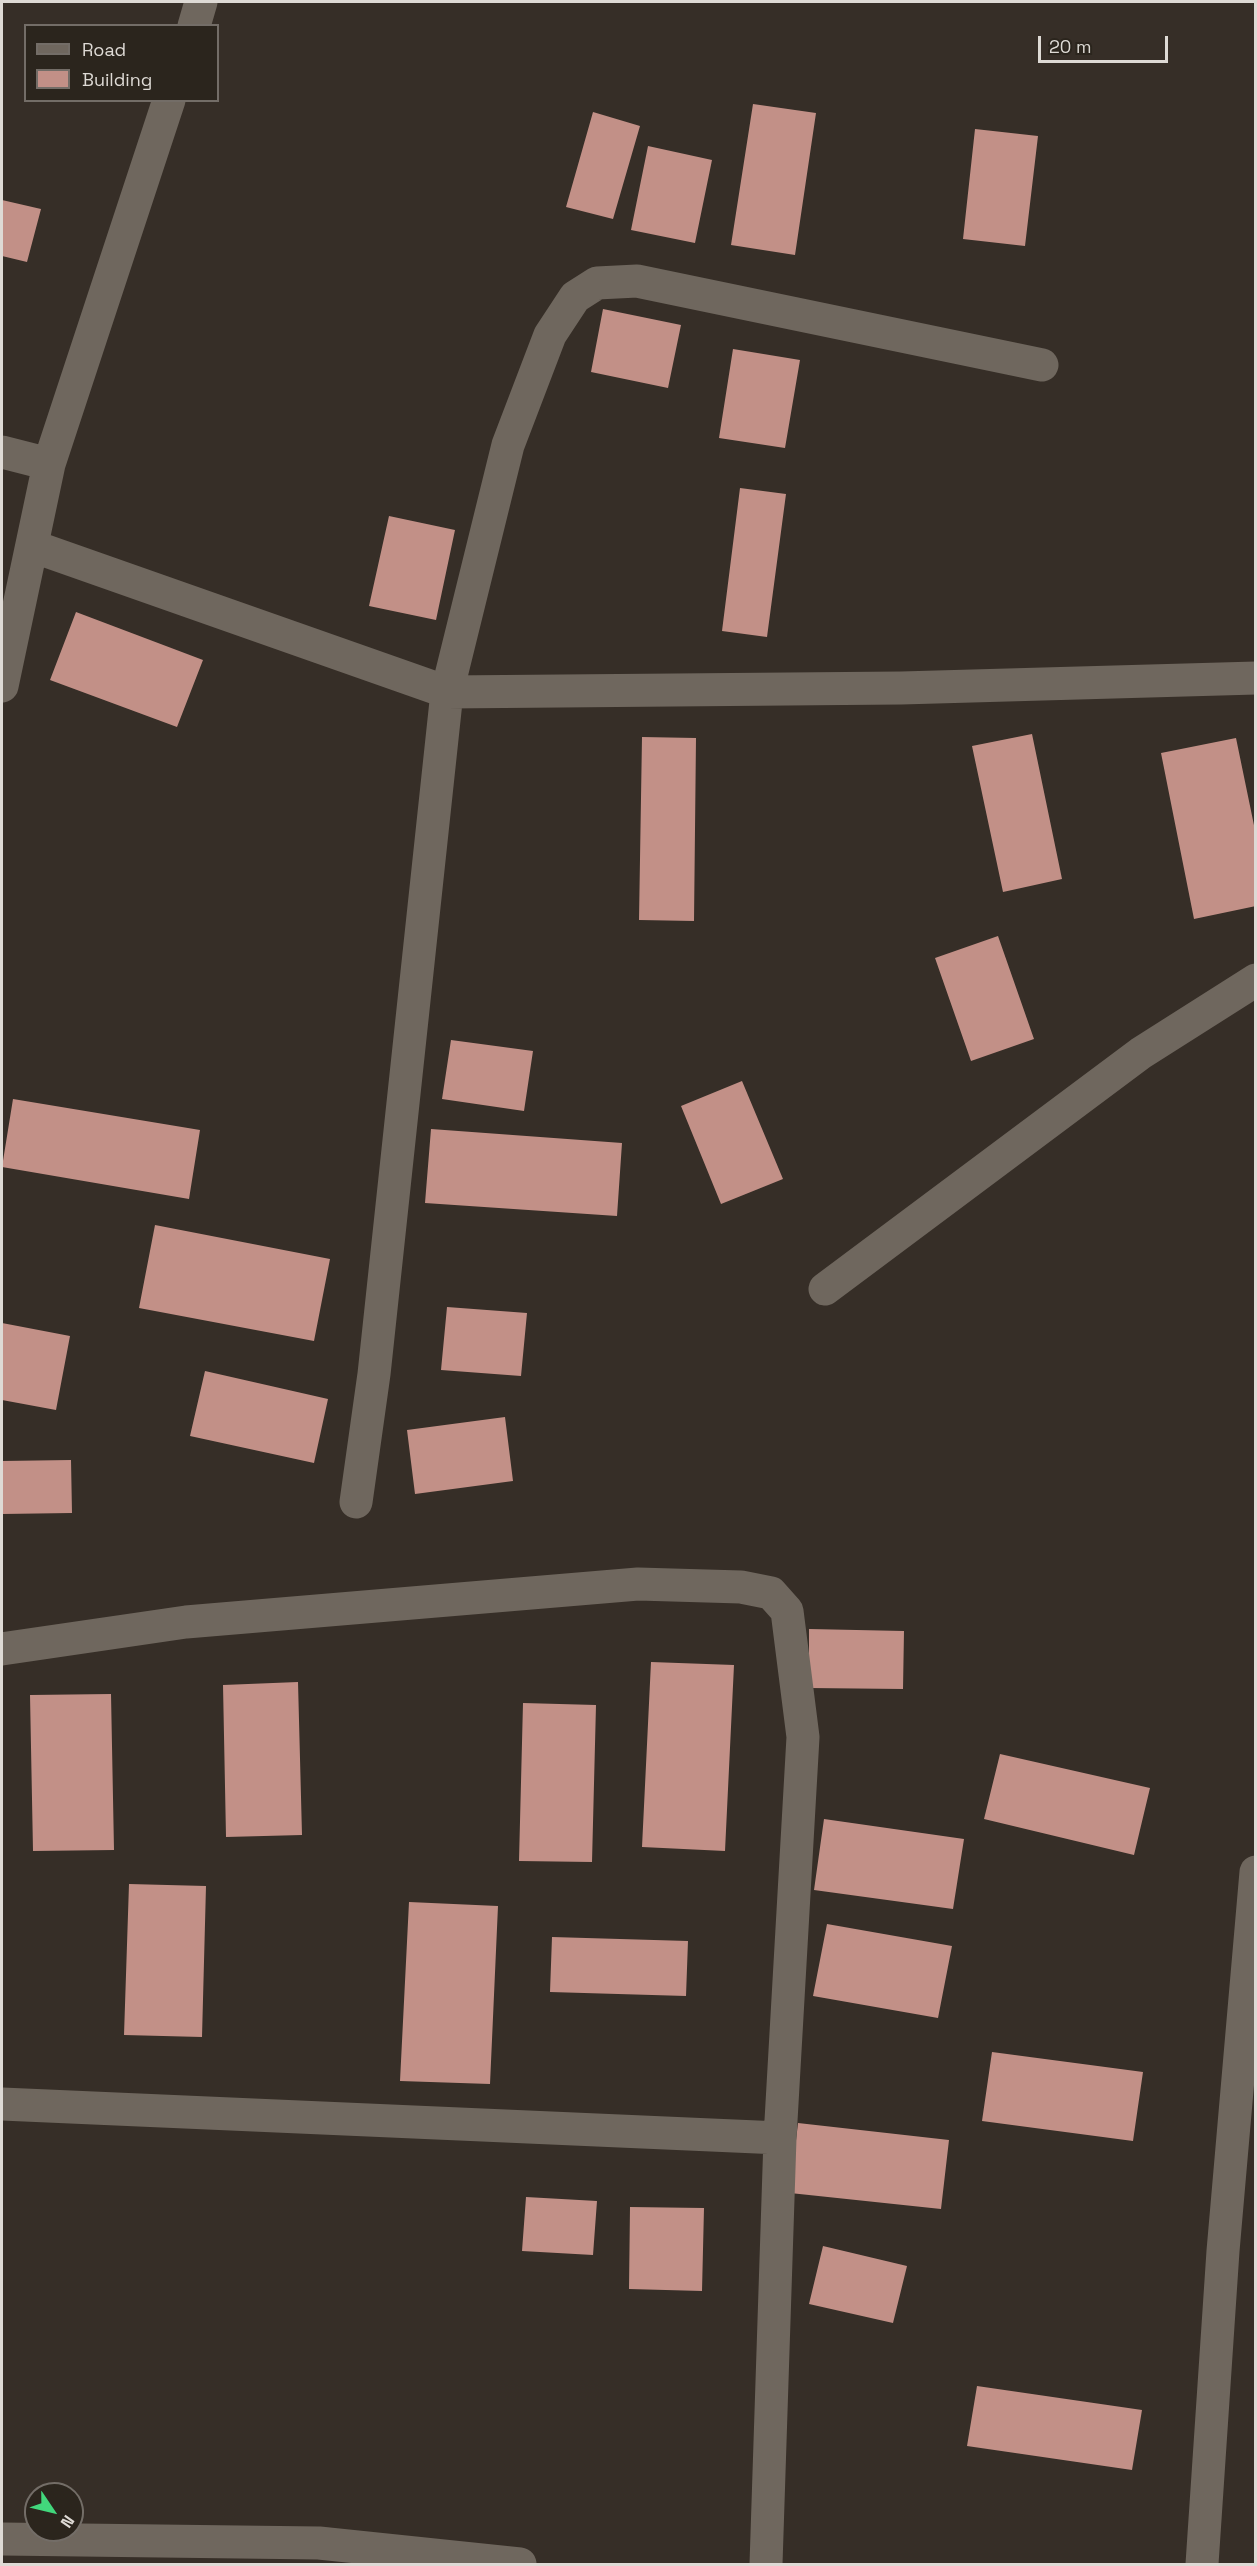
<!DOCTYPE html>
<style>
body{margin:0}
#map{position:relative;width:1257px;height:2566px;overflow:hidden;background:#362e27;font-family:"Space Grotesk",sans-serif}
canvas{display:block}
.frame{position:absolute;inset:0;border:3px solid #dedad5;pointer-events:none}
.legend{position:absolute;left:24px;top:24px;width:195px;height:78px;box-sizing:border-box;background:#2b251d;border:2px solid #736d67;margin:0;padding:8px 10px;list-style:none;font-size:18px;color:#dedad5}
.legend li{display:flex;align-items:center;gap:12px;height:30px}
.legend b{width:30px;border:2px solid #736d67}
.north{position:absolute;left:24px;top:2482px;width:60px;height:60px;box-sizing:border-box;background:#2b251d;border:2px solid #736d67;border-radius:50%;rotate:125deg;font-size:16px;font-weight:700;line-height:24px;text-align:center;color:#dedad5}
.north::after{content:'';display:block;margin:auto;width:21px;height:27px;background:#42d77c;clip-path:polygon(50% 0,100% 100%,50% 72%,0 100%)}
.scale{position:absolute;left:1038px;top:36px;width:130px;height:27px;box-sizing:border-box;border:3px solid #dedad5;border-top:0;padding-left:8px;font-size:18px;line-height:21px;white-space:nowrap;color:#dedad5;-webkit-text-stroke:4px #2b251d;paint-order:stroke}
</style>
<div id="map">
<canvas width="1257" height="2566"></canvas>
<div class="frame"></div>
<ul class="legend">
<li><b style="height:8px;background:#6f675e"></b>Road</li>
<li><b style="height:16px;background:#c29087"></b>Building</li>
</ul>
<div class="north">N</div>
<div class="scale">20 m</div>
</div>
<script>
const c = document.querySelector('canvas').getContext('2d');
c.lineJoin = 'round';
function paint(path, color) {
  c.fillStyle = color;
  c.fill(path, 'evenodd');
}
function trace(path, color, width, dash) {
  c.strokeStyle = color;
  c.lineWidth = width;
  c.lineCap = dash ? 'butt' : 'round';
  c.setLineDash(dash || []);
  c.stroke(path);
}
paint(new Path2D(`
 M753,104L816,113L795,255L731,245Z
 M593,112L640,126L613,219L566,207Z
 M975,129L1038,136L1025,246L963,239Z
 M648,146L712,160L695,243L631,230Z
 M2,200L41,209L27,262L2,256Z
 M603,309L681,325L668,388L591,372Z
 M733,349L800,360L785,448L719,438Z
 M740,488L786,494L767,637L722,631Z
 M389,516L455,530L436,620L369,606Z
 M76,612L203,660L177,727L50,680Z
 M1032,734L1062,879L1003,892L972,746Z
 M642,737L696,738L694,921L639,920Z
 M1236,738L1256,835V906L1194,919L1161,753Z
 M998,936L1034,1039L971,1061L935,958Z
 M451,1040L533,1051L524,1111L442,1099Z
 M742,1081L783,1179L721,1204L681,1106Z
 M13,1099L200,1130L189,1199L2,1167Z
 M431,1129L622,1143L617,1216L425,1203Z
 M155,1225L330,1259L314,1341L139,1308Z
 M447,1307L527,1313L521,1376L441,1370Z
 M2,1323L70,1336L56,1410L2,1400Z
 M205,1371L328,1399L314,1463L190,1436Z
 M505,1417L513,1481L415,1494L407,1430Z
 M71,1460L72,1513L2,1514V1461Z
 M809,1629L904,1631L903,1689L809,1688Z
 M651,1662L734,1665L725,1851L642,1847Z
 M298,1682L302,1835L226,1837L223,1685Z
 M111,1694L114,1850L33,1851L30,1695Z
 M523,1703L596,1705L592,1862L519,1861Z
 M1000,1754L1150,1788L1134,1855L984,1819Z
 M824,1819L964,1839L953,1909L814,1890Z
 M129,1884L206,1886L202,2037L124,2035Z
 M409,1902L498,1906L490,2084L400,2081Z
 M827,1924L952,1946L938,2018L813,1996Z
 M552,1937L688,1941L686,1996L550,1992Z
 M992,2052L1143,2072L1133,2141L982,2121Z
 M798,2123L949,2140L941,2209L790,2193Z
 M526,2197L597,2201L593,2255L522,2251Z
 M630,2207L704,2208L702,2291L629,2289Z
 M823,2246L907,2266L893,2323L809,2304Z
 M977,2386L1142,2410L1132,2470L967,2446Z`), '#c29087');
trace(new Path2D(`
 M194,26L201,2
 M2,452L49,464
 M32,546L447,692L901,688L1256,678
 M2,686L49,464L169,100
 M825,1289L1141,1053L1256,980
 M356,1502L374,1374L447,692L508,445L550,335L575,297L597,283L637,281L1042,365
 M2,1649L186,1622L638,1584L741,1587L771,1593L787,1611L803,1737L780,2138L766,2564
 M2,2104L780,2138
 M2,2539L319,2543L520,2564
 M1202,2564L1223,2251L1256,1872`), '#6f675e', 33);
</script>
